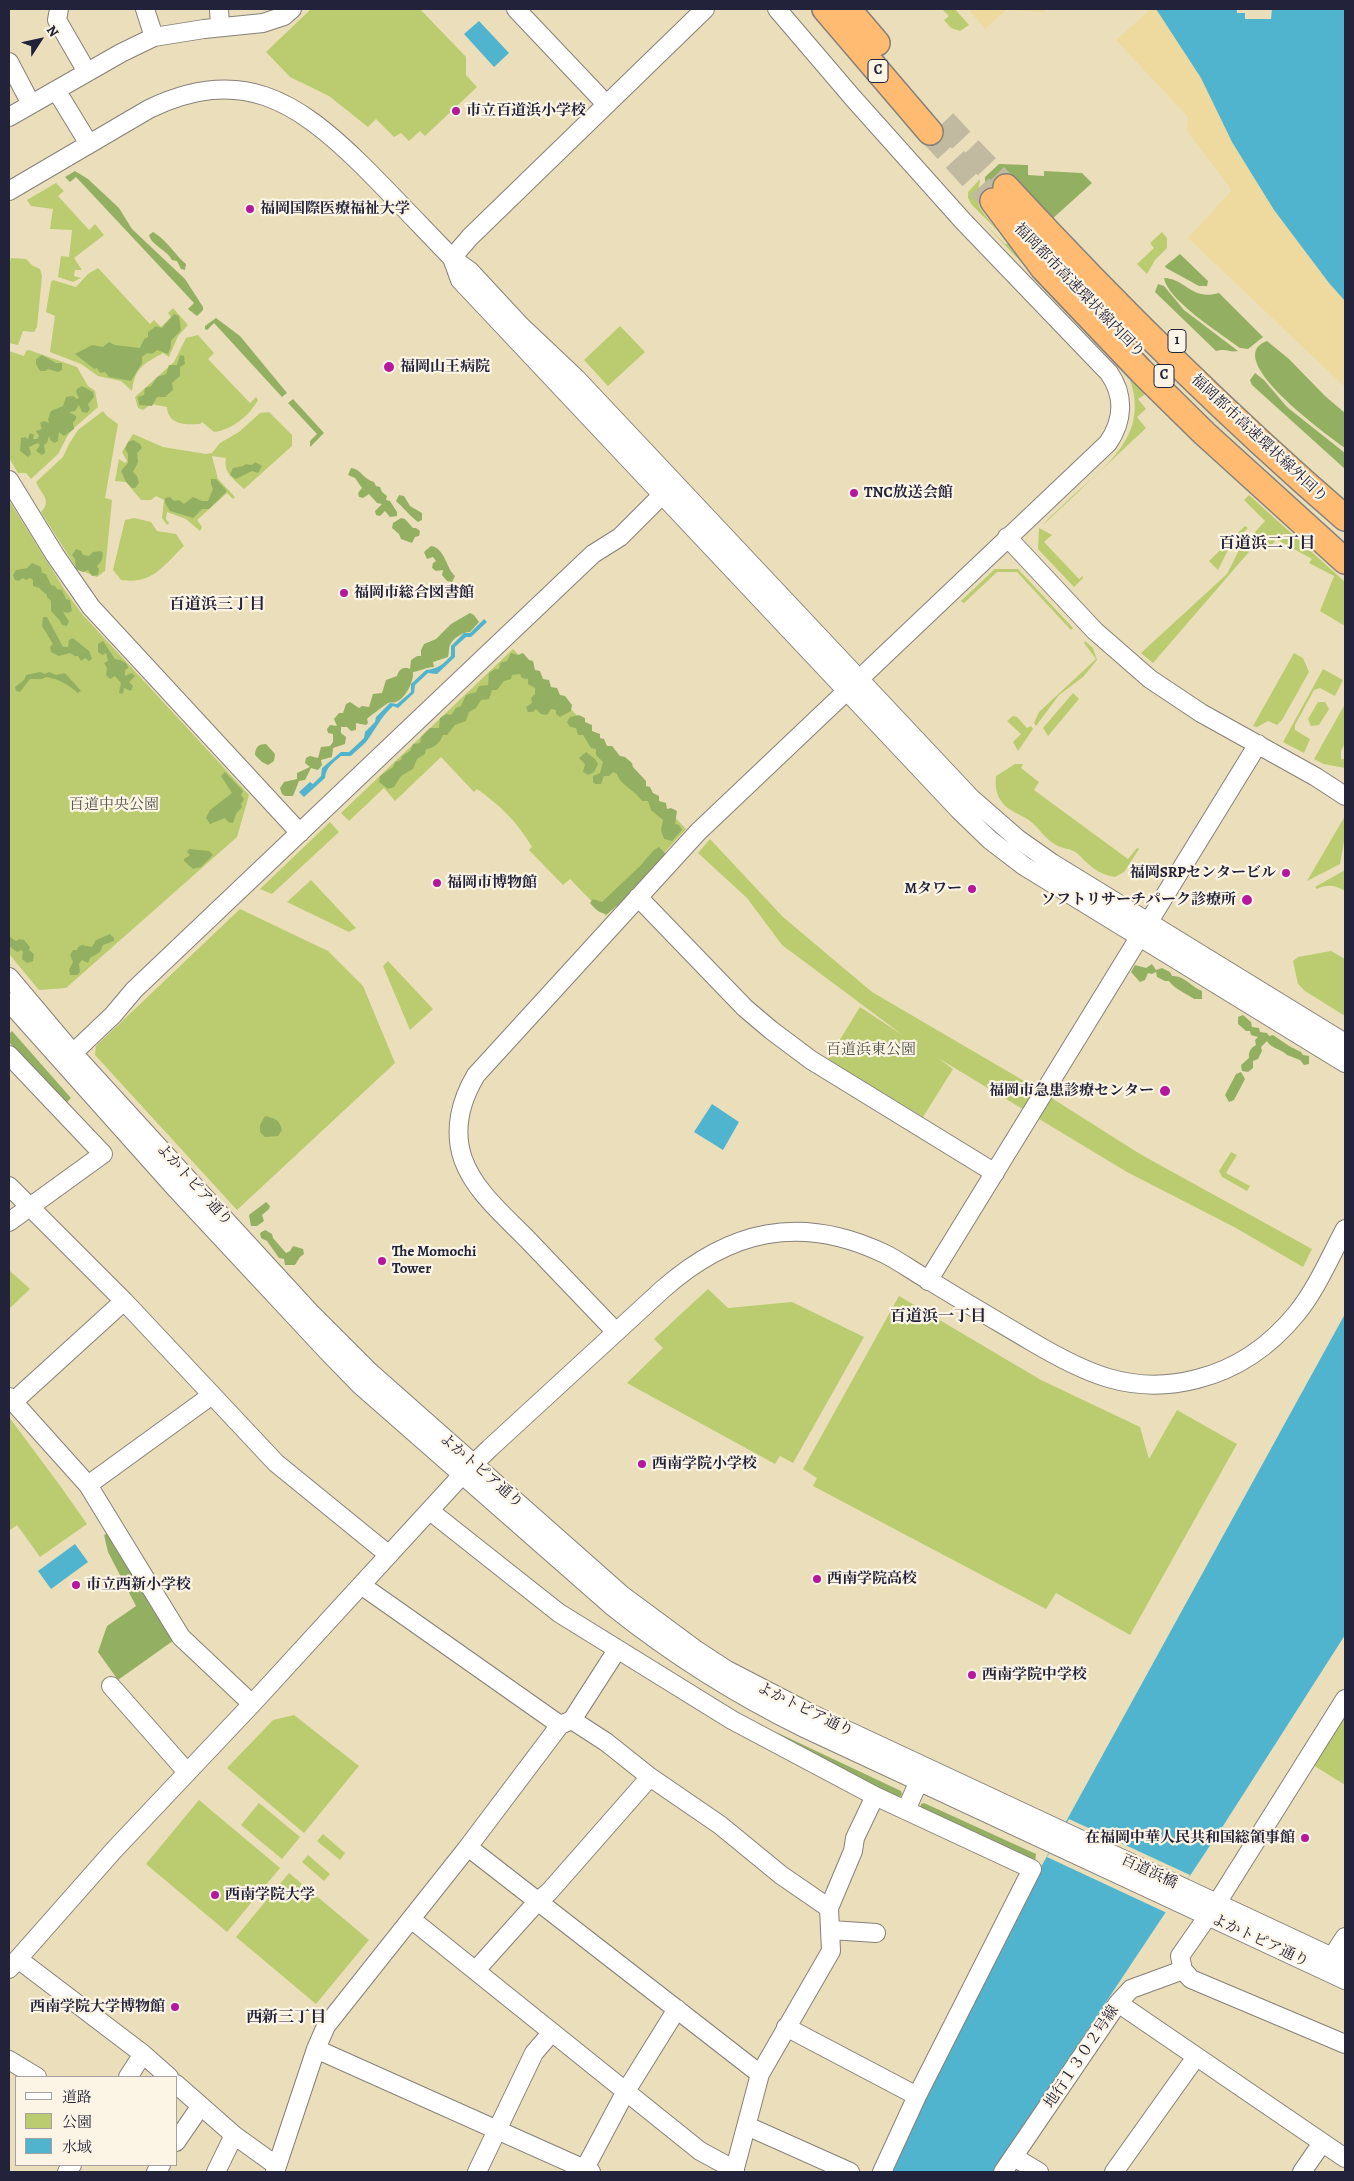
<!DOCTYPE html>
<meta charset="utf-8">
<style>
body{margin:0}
#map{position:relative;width:1354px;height:2181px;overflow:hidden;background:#eadfba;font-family:Alegreya,"Noto Serif JP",serif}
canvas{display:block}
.frame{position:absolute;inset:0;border:10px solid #22223b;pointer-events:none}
.legend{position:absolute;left:15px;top:2076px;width:162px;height:90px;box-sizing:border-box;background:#fcf5e5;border:1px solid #a5a1a1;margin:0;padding:6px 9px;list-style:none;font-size:15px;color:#22223b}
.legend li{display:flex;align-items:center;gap:10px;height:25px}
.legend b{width:25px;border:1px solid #a5a1a1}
.north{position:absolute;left:15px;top:15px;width:50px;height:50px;-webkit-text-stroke:4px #fcf5e5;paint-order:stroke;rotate:55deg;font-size:14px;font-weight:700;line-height:20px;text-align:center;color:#22223b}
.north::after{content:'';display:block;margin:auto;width:18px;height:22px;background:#22223b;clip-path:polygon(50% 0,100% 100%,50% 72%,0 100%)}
</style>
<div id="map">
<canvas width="1354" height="2181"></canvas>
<div class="frame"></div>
<ul class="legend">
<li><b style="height:6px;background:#fff"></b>道路</li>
<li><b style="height:14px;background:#bacc6f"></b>公園</li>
<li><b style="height:14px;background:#50b4ce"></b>水域</li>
</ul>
<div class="north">N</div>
</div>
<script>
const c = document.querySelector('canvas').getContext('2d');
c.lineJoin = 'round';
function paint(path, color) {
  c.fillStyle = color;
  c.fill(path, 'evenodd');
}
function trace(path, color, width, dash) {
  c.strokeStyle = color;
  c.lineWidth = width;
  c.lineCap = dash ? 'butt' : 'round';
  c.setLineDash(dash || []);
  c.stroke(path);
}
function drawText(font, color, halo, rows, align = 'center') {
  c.font = font + ' Alegreya,"Noto Serif JP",serif';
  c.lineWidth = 4.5;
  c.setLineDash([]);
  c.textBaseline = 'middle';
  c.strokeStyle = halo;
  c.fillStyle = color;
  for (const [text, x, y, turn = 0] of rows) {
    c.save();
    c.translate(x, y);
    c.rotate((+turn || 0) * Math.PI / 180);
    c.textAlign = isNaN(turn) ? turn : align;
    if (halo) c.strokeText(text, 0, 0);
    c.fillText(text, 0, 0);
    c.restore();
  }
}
paint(new Path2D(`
 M311,9H420L466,57V75L477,87L425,136L420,131L409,141L401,133L394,137L376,119L368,127L329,96L290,77L266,52Z
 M942,9H955L969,25L960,31L951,28L944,20L949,16Z
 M980,179C980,186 976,193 977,199C977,209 999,231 1006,239L972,205L968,198V192Z
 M56,183L64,191L58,196L89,230L95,224L104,235L74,258L82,270H75L74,276L81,278L73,282L58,277L61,256L69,257L72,230L50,229L53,209L31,206L27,200Z
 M981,199L1150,391L1138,399L1146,409L1137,417L1146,428L1043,525C1048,518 1057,511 1064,504C1104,466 1153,437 1128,374L979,218L1005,244H1010L1009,239L981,201Z
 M1162,232L1167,238V248L1155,260L1147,274L1137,264L1154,248L1150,243Z
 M11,258L26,259L33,266L40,269L42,276L37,327L34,332L23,331L18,345L9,343V267Z
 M98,268L150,324L154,320L161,327L171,317L168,313L173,308L188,325L178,336L169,357L163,353C144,364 135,367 132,391L121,381L98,376L81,364L50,352L55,316L46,312L51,282L53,280L76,287L88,274Z
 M620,326L645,352L608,386L584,360Z
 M198,335L214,353L208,359L250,403L256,397L258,400C250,415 232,430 214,432L202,422L200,424C186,425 168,425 167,407L151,404L143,410L138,408L135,397L174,362L186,338Z
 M29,350L77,367L88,386L95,391L98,407L74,428L68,435L58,454L31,479L26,473H18L9,458V351L24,356L26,351Z
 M103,411L107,416L118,424L105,498L112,500L105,571L97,577L77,569L41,512C53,500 40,493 36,482L63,457L69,444L78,430Z
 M269,412L292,435V446L244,489C234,479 223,473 226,458L212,456L218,479L235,497L233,499L227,493L197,520L202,527L200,531L186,519L167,512L166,519L169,523L167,525L162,518L164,500L156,496L151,500H141L126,482L115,481L119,459L125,463L127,461L122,452L133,434L163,447L206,454L212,453L220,443L239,432L260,413Z
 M1249,495L1345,582V626L1320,611L1334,576L1309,563L1312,559L1276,539L1271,547L1261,538L1153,663L1141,653L1227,574L1239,550L1265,521L1244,500Z
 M10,502L66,592L82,614L249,795L237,837L66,988L39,990L9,954Z
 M134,518L151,522L157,531L176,534L184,546C163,566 152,585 121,580L113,570L125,520Z
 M1245,526L1248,528L1231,544L1218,570L1209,561Z
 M1039,528L1052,535L1044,542L1079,579L1083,576V578L1074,587L1038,549Z
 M995,569H1018L1073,628L1071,630L1069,628L1017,572H997L964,603L961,601Z
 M1085,641L1093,648L1097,660L1083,677L1059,695L1036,726L1034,723L1039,712L1096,659L1084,643Z
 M513,649L686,829L606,916L570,879L563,885L529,850L532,847C518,823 500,805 477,789L474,792L441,757L395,801L384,788L349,821L341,813Z
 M1294,653L1303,658L1309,672L1282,720L1277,725L1268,721L1257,727L1253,726Z
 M1323,669L1343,680L1335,696L1320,688L1314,690L1295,725V730L1310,739L1304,753L1283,742Z
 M1073,693L1079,699L1048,736L1043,728Z
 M1318,702H1325L1329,709L1319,725L1311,726L1308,719Z
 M1345,704V743L1341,751V759H1345V768L1324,764L1314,759Z
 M1013,716L1017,717L1027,728L1031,726L1033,729L1018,751L1013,742L1021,734L1007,721Z
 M1015,764H1023L1021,768L1039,782L1034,790L1128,859L1137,848L1139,849L1124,872L1115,877C1097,874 1089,865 1077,853C1070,848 1063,849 1056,845C1045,839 1039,828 1030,821C1021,814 1009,812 1002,802C996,795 995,785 996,776Z
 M1345,816V836L1340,864L1307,881Z
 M330,822L339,832L272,894L260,889Z
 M710,839L783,917L872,992L1031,1085L1140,1154L1312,1249L1303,1267L1236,1228L1127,1172L938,1058L953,1069L923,1117L828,1059L860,1007L904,1036L782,945L747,898L698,853Z
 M1345,870V891C1335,885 1327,884 1317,889L1315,887Z
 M311,880L356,928L349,932L287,902Z
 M240,909L328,951L363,986L395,1063L237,1210L95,1055L96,1046Z
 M1331,951L1345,959V1016L1305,991L1298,984L1293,961L1298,957Z
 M388,961L433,1009L410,1030L383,966Z
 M1231,1152L1237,1155L1226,1173L1250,1186L1247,1191L1222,1177L1219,1171Z
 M9,1270L30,1289L9,1309Z
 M708,1289L728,1308L792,1302L864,1337L793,1463L780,1456L775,1464L627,1383L663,1348L654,1339Z
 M899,1296L1041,1380L1140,1427L1149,1459L1177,1410L1237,1444L1130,1635L1056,1593L1046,1609L813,1486L817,1478L803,1469Z
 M9,1417L61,1487L87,1524L40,1557L17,1525L9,1531Z
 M1345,1714V1785L1313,1765Z
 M294,1715L359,1766L304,1833L227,1768L273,1720Z
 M199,1800L280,1868L227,1932L146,1864Z
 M259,1803L300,1837L282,1859L241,1825Z
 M323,1834L345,1853L340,1860L317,1841Z
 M308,1855L330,1874L324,1881L302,1862Z
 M289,1873L369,1940L316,2004L236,1937Z`), '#bacc6f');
paint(new Path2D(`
 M999,164L1028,165V175L1044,176V171L1082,173L1092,183L1051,220L985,193V177Z
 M75,171L88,179L119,208L132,229L185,279L203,307V310L197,316L188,309L194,303L76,177L70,182L65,177Z
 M153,232C168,241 175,255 186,264L185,270L181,269L177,261L172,260C167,250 151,245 149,235Z
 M1180,254L1208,281L1207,286H1199L1166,268L1165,266Z
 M1164,278C1187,279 1191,301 1219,293L1263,337L1248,349L1240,348C1222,334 1168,301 1164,278Z
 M1158,284L1164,286L1184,310L1238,351C1229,353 1228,348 1216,351L1155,292Z
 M174,314L179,316L181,330L171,341V346L168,354L157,350L152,354L147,353L142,357V363L131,381L109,377L105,372L100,373L97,368L94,369L75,354L92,345L103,347L109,342L115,345L140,348L144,339L148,337V332L156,326L162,328Z
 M216,318L240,336L287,393L282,397L214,323L207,330L205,329V326Z
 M1267,341L1289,359L1325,396L1345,413V448C1330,437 1219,358 1267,341Z
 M42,355L56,363H62V370L58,372L48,369L45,371H40L36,364V359Z
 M180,355L184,356L185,364L180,367V376L172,383L173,390L165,397H157L152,406L139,405L138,397L144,395L145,388L151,386L157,377L166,374L169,365H177Z
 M1255,373L1264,380L1287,407L1345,453V469L1252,385L1250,380Z
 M82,386L93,392L94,397L88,404L90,409L87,413L82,412L79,405L75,411L69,412L76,416V419L73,423L74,429L64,436L59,432L58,441L55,443L51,441L49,436L47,443L44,445L45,453L42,455L36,451L40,445L38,443L29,447L31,454L28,457L20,451L21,438L25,437L28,439L30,433L34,435L33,439H37L39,436L36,431L42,429L40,423L44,421L49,423L48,419L51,411L63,406L66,397L73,396L77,399L79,398L76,392L77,389Z
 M293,399L324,433L310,447V441L317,434L288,403Z
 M133,440L140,444L142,448L137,453L138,462L133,472L137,476L139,483L135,488H132L126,482L121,471L128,463V454L125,449L128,442Z
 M255,462L262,466L258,473L252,471L236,479L230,475L233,468L243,466L246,464L252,465Z
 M351,468C361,469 364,480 374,482L376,486L380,487L382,492L387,496L386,500L390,501L397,512V516L390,517L385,511L380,516L376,515L375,511L382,504L377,503L369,494L363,498L359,497L358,493L362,488L355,478L348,475Z
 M211,479H216L227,491L209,509H202L193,518L170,511L165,503V498L170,497L174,501L179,500L184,504L193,497L202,501H208L213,489L211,484Z
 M399,495L404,496L410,506L422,513V520L418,522C409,515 404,508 396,501Z
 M401,518L405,519L413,528H416L420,531L419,536L415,537L412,543L401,539L399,534L392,528L393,523Z
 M431,546C445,548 446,568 455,576L452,582L447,581L442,575L443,570L436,571L432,568L433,563L436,561L433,557L427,559L424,552Z
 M76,549L81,551L83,555L89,556L93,552L101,551L103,553L102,560L97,566L99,569L98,575L92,576L88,570L83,572L76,569L75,559L72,555Z
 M32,563L41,567L42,573L46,574L51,585L55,586L57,589L62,590L66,599L70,600L72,611L68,613L63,612L69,621L67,626L62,625L60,621L51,611V601L47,597V595L39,588L33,586V580L30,578L26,580L23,578L18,581L15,580L13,575L16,570L27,568Z
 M470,613L474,615L479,622L470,632C463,632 453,638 450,645C449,647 449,653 448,657L433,662L434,667C426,667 421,671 413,672C414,681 406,698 396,702C394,703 391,702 388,703C385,705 370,716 367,719L368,723L366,725L356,723V730L351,731L347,727H341V733L346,737L345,744L333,748L332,757L321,760L322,765L318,770L311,768L305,780L299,781L293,796H285L282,794L280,788L284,782L297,779V773L310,767L305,763L306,758L310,756L318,758L321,747L330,746L333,742V734L328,733L327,729L330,725L337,726L334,719L339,713H343L346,704L350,702L359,708L362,706L369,707L373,694L382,693L386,680L397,676C399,669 404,666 410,669L411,660L417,656H421V650L424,644L436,639L451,624Z
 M43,617H47L63,647H68L69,640L73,638L89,651L92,659L89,661L85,658L81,661L78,656H75L70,653L59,656L51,652L50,647L53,644L42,626Z
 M103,641L115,659C121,660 128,662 128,668L125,670V676L132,673L135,676L129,682L133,686L131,691L124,688L123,694L119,693L121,683L115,676L110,679L106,675L107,668L104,663L108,661L106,653L102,655L98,652V644Z
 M511,653L518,655L523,653L529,660L533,661L535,670L540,671L543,679L549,680L551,687L557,688L560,695L565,696L572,705L571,711L560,717L556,714V710L551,709L547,715L541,714L536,709L533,712H528L526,707L532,703L531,698L535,694V688L528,684V679L522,678L520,674L512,675L511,679L504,681L497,690H492L489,699L481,700L476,708L469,712L466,721L455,725L447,735H443C441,742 433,749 426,749L425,754L417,759L413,769L401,776L394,787L388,789L379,782L380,776L393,767L395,762L401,760L402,756L410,751L413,744L420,743L421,737L430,728H439L440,718L446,714L451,715L456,708L461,706L466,695L476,692L479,686L488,685L489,673L495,669H499L500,663L507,661Z
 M40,672L45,674L49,672L56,675L65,673L81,691L78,693C67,684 59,679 46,677L42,679H30L20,692L16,691L15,687L24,680L26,675Z
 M579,715L585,718V722L592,725V731L600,734V738L604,739L607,746H612L620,756L625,757L632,763L633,767L646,781V786L650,787L653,793L659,796V801L666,803L667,809L671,808L677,811L675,824L679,825L682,830L672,841L664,839L661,830L663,820L651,810L648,801H642C636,791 620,785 617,774L613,772L609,776H604L601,784H595L593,782V776L600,773L603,762L596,755V749L591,748L583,735H578L576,728L570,727L567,722L570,717Z
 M266,744L275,754L274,761L268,765L262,762L255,755C255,747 259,744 266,744Z
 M586,752L595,759L598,764L594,772L588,775L583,772L585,764L579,758Z
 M225,772L243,791L241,795L244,799L241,804L242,807L236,814L233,823L228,822L225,818L210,824L206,818L210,810L232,793L221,776Z
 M659,847L666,854L619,904L607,914C599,913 595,909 590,903L593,899L602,902L640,866L654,850Z
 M189,849L209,851L213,855L201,867L193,869L184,861V859L190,855L187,852Z
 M110,934L114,938V941L103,945L100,952L90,958L88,963L82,960L79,964L80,972L77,975H70L69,970L73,962L70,955L73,950H77L78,947L82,945L92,947L96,940Z
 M10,937L16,941L19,939L24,940L30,947L29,950L34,954L33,961L27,963L22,959L23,952L21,950L17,952L9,946V938Z
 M1152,964L1156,970L1162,968L1170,972L1172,976C1184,975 1191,987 1202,991V999H1194C1187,994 1173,988 1169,981H1165L1157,977L1156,972L1152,974L1148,973L1145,980L1140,982L1131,972L1135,965L1146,968Z
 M1243,1015L1251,1022L1252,1027L1259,1028L1260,1032L1267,1033L1269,1036L1273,1035L1289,1046L1301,1052L1303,1055L1309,1056V1064L1304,1065L1300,1060L1287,1055C1282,1049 1271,1049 1267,1041L1261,1047L1262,1051L1258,1059L1253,1061V1068L1248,1072L1242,1071L1241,1065L1249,1058C1248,1053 1251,1047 1256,1045L1255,1040L1258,1037L1251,1035L1250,1031H1246L1238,1024V1017Z
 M12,1031L71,1098L63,1106L9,1042V1034Z
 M1241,1072L1245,1079L1234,1100L1229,1102L1225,1095L1236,1074Z
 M265,1116C276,1119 279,1119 282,1130L278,1136L265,1137L260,1132V1125Z
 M266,1202L270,1206L269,1209L262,1215L264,1221L257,1226H251L249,1215Z
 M265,1230L272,1234L273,1238L286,1253L290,1251L293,1246L303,1249L304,1254L300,1257L295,1265H285L284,1259L279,1258L267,1241L261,1238L260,1233Z
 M111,1532L177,1638L118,1680L98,1652L107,1626L136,1606L108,1552L104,1535Z
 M778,1733L901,1791L902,1794L897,1802L775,1739Z
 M924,1803L1036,1854L1035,1862L920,1810L921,1804Z`), '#93b062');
paint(new Path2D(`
 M968,9H1045V12L1006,10L985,29Z
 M1151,9H1156L1201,78L1232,142L1274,210L1329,283L1345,301V387L1188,238L1232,190L1187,131L1188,117L1116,40Z`), '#eeda9e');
paint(new Path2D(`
 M1156,9H1237V13H1245V19H1271L1272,9H1345V301L1329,283L1274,210L1232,142L1201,78Z
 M479,21L509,53L494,67L464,34Z
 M484,619L487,622L471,637H466L455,647V657L437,674L428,673L415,685L414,693L398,708L393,706C380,718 376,729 366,742C362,747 355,751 351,756H341C333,763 326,767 325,778L304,797L299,792L310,782L313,784L321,776L322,768L341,752H349L364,738L365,732L375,722L376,717L390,703L397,704L411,692V684L426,670C438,669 443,664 451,656V646L464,633H470Z
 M712,1104L739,1122L723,1150L694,1132Z
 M1345,1314V1635L1223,1826L993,2172H891L968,2008L1041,1867Z
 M75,1544L88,1562L51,1589L38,1571Z`), '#50b4ce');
paint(new Path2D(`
 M1069,1819L1190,1875L1167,1913L1047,1857Z`), '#eadfba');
trace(new Path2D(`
 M944,122L1006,187
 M930,132L993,201`), '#c2b9a1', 25, [25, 12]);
const minor = new Path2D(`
 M59,9L57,20L87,72
 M145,9L154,37
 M219,9L220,27
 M516,9L606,104
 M9,62L31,104
 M56,90L89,144
 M9,117L121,53L154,37L204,29L263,23L284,16L292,9
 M9,191L149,109C240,65 296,100 362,165C392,195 422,227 452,258L470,271L521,326L576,378L971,798L1018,839L1052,863L1345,1043
 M452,258L460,280L959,810L990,840L1024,866L1345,1063
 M452,258L470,237L705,9
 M9,480L55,555L91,607L300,833
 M1007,537L1095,631L1150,679L1201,713L1316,777L1345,796
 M638,897L745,1008L771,1030L811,1060L995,1173
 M9,977L73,1053L187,1178L310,1312L370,1372L622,1595L695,1649L727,1670L810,1713L1345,1963
 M9,1002L176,1189L327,1351L360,1385L613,1607C673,1655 735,1694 804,1728L1345,1980
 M73,1053L113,1015L134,990L593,554L620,537L671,486
 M9,1055L103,1154L9,1222
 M9,1186L124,1301L276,1463L389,1555
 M928,1281L1258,744
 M616,1332C587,1302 558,1271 529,1241C506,1217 474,1191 463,1159C453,1130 461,1100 476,1075L698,832L1108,443C1123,421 1125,396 1109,373L963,221L853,98L777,9
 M9,1397L88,1485L181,1637L252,1704
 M13,1402L124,1301
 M88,1485L212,1395
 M430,1511L559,1613L732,1720L875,1796L1032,1869L917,2096L882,2172
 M361,1585L560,1725
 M111,1686L187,1772
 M1345,1699L1217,1903L1180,1956L1183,1970L1191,1979L1345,2044
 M572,1720L606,1742L650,1777L720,1825L781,1875L829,1908
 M906,1810L919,1781
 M468,1847L760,2074
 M411,1919L700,2151L735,2170
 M831,1930L876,1933
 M1332,1957L1345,1937
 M18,1959L143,2054L169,2077
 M9,1969L114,1850L252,1704L462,1475L490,1448L663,1289C730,1230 800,1214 883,1253C900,1261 915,1273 932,1282C964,1302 997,1321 1029,1340C1084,1373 1132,1396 1197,1379C1237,1369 1271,1345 1297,1313C1317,1288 1330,1257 1345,1229
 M476,1970L537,1902L549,1892L650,1777
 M1118,2003L1345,2158
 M786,2027L917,2096
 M316,2049L591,2172
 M9,2060L37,2077
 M128,2077L143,2054
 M176,2084L234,2135L277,2166
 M747,2126L850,2172
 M176,2142L200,2107
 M1014,2157L1039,2172
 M67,2172L72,2165
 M156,2172L161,2165
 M216,2172L234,2135
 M275,2172L316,2049L326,2026L468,1847L560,1725L572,1720L617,1650
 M477,2172L534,2053L552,2032
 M583,2172L626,2091L677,2009
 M734,2172L760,2074L831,1951L829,1908L853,1851L855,1838L875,1796
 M1003,2172L1118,2003L1131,1989L1183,1970
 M1114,2172L1196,2057
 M1302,2172L1322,2143`);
const highway = new Path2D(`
 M825,9L930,132
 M848,9L877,43
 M1006,187C1113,303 1226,415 1345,518
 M993,201L1043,268L1141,371L1204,433L1345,561`);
trace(minor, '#86807a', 20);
trace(highway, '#86807a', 28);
trace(minor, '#fff', 18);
trace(highway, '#febb71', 25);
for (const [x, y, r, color] of [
 [456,111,5,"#b5179e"],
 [250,209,5,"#b5179e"],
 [389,367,6,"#b5179e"],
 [854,493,5,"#b5179e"],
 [344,593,5,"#b5179e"],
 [1286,873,5,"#b5179e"],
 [437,883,5,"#b5179e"],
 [972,889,5,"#b5179e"],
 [1247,900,6,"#b5179e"],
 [1165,1091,6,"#b5179e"],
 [382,1261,5,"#b5179e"],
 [642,1464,5,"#b5179e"],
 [817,1579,5,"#b5179e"],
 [76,1585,5,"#b5179e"],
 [972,1675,5,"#b5179e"],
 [1305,1838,5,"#b5179e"],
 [215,1895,5,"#b5179e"],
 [175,2007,5,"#b5179e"]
]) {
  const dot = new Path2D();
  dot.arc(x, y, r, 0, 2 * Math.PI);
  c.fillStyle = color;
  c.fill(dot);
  trace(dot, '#fcf5e5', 2);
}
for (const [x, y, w] of [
 [878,71,20],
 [1177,341,18],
 [1164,376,20]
]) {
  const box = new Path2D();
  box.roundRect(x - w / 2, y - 11.5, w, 23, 4);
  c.fillStyle = '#fcf5e5';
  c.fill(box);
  trace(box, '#22223b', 1);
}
drawText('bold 14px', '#22223b', null, [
 ["C",878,71],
 ["1",1177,341],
 ["C",1164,376]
]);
drawText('bold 15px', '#22223b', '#fcf5e5', [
 ["市立百道浜小学校",466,111],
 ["福岡国際医療福祉大学",260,209],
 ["福岡山王病院",400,367],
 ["TNC放送会館",864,493],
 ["福岡市総合図書館",354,593],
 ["福岡SRPセンタービル",1276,873,"right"],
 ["福岡市博物館",447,883],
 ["Mタワー",962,889,"right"],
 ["ソフトリサーチパーク診療所",1236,900,"right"],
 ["福岡市急患診療センター",1154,1091,"right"],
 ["The Momochi",392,1252],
 ["Tower",392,1269],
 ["西南学院小学校",652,1464],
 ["西南学院高校",827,1579],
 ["市立西新小学校",86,1585],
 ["西南学院中学校",982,1675],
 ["在福岡中華人民共和国総領事館",1295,1838,"right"],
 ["西南学院大学",225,1895],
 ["西南学院大学博物館",165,2007,"right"]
], 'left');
drawText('15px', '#22223b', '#fcf5e5', [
 ["福岡都市高速環状線内回り",1079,291,46],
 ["福岡都市高速環状線外回り",1259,439,43],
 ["よかトピア通り",194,1185,48],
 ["よかトピア通り",481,1471,41],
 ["よかトピア通り",805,1710,26],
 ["百道浜橋",1149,1872,25],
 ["よかトピア通り",1260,1941,25],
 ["地行１３０２号線",1082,2057,-56]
]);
drawText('15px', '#50554b', '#fcf5e5', [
 ["百道中央公園",114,805],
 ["百道浜東公園",871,1050]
]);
drawText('bold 16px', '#22223b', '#fcf5e5', [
 ["百道浜二丁目",1267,544],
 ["百道浜三丁目",217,605],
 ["百道浜一丁目",938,1317],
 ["西新三丁目",286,2018]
]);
</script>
